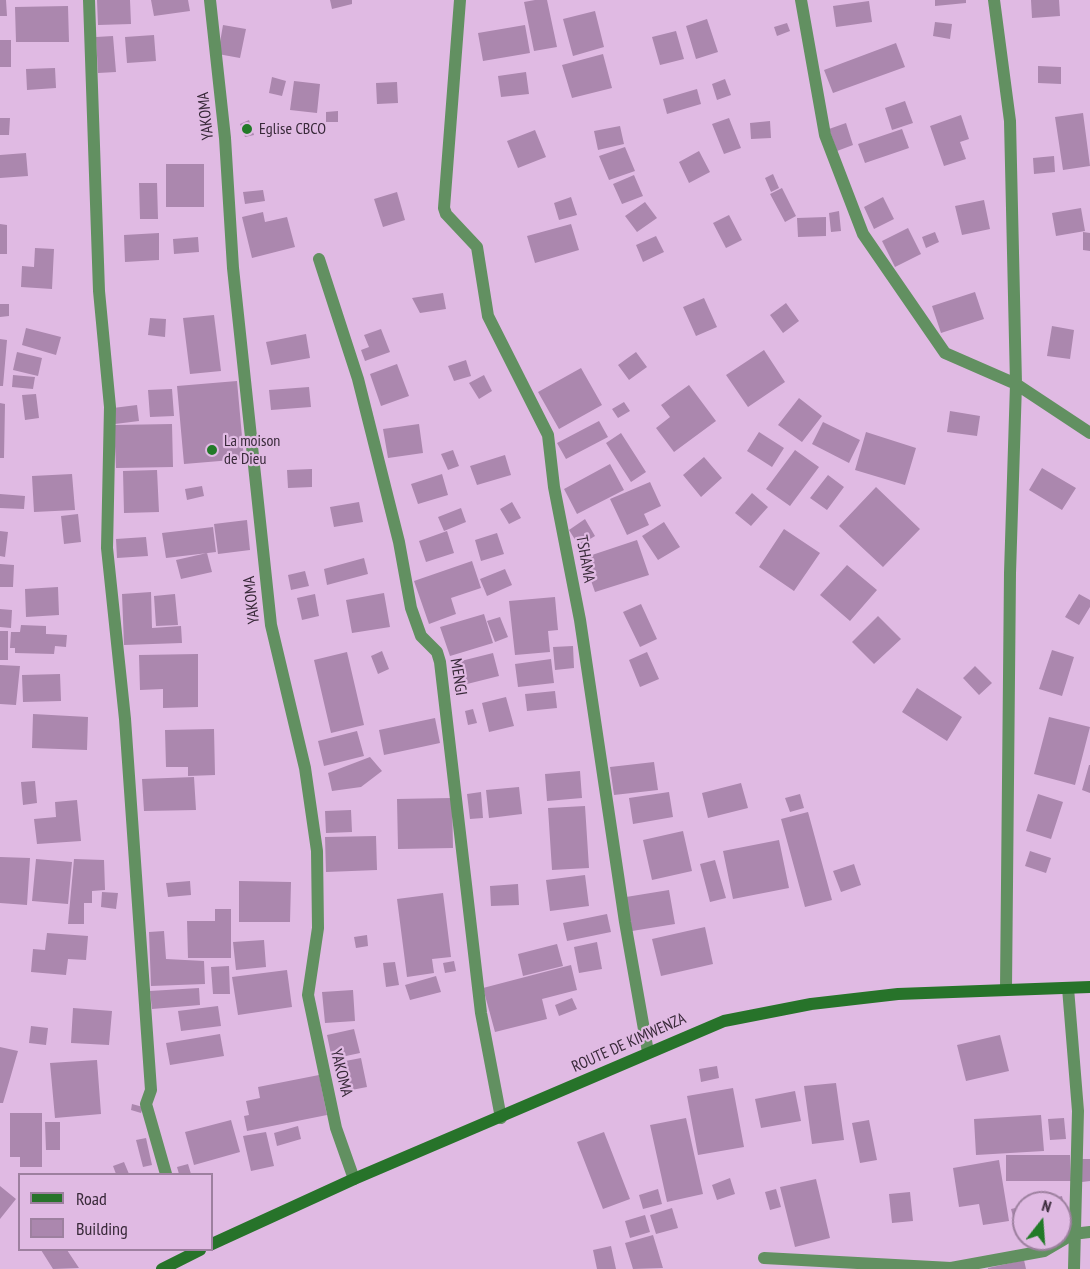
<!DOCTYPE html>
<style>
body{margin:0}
#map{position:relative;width:1090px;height:1269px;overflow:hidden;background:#e0bae3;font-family:"PT Sans Narrow",sans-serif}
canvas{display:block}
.legend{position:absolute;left:18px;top:1173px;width:195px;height:78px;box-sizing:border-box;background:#e0bae3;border:2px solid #9d809f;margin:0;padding:8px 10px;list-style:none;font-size:18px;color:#382939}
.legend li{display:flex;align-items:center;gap:12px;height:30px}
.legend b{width:30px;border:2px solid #9d809f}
.north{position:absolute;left:1012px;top:1191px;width:60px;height:60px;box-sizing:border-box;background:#e0bae3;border:2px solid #9d809f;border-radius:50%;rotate:17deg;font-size:16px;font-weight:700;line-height:24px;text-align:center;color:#382939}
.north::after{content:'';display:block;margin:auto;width:21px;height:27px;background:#227a28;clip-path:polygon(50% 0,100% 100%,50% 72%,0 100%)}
</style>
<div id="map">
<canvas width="1090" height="1269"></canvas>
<ul class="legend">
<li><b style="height:8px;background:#27732a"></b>Road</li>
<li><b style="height:16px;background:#ab87ae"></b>Building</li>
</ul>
<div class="north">N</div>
</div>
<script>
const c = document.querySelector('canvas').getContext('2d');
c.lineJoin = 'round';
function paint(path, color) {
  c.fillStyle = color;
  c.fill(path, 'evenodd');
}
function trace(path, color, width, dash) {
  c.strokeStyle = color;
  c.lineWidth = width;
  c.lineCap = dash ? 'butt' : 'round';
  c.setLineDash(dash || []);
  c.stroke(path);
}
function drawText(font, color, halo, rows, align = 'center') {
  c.font = font + ' "PT Sans Narrow",sans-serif';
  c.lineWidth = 4.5;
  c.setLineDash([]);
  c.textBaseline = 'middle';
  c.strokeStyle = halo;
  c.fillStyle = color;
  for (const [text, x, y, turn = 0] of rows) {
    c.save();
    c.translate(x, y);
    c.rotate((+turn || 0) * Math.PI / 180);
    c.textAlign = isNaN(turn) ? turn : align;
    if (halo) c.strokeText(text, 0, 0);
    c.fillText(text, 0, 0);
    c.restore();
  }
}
paint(new Path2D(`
 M0,0H6L7,16H0Z
 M97,0H130L131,24L98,25Z
 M151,0H188L190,11L154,16Z
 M330,0H352V4L332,9Z
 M535,0H547L557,47L534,51L524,2Z
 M935,0H966V3L935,6Z
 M1031,0H1059L1060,16L1032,18Z
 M869,1L872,22L836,27L833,6Z
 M68,6L69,42H16L15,7Z
 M595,11L604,47L573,56L563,19Z
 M707,19L718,52L696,59L686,26Z
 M935,22L952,24L950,39L933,36Z
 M787,23L790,31L777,36L774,27Z
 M223,25L246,29L240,58L218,54Z
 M525,25L530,53L483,61L478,33Z
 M676,31L684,59L660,65L652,37Z
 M154,35L156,61L127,63L125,37Z
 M113,36L116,72L98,73L96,37Z
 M0,40H11V67H0Z
 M896,43L905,67L833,93L824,70Z
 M603,54L612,88L572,98L562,65Z
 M1038,66L1061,67V84L1038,83Z
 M55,68L56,88L27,90L26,69Z
 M526,72L529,94L501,97L498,76Z
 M272,77L286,81L282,96L269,93Z
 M725,79L731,95L717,100L712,84Z
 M294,81L320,84L317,113L290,110Z
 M397,82L398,103L377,104L376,83Z
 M697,89L701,104L667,114L663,99Z
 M905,101L913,123L892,130L885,108Z
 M338,111V122H326V112Z
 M1083,113L1090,166L1063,170L1055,117Z
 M961,115L969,139L960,142L966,159L944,166L930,126Z
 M0,118H10L9,135H0Z
 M729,118L741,148L724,154L712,124Z
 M249,120L254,135L245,137L240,124Z
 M770,121L771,138L751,139L750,123Z
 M846,123L853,145L837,151L829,129Z
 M620,126L624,144L598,150L594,131Z
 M902,129L909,148L865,163L858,144Z
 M535,130L546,157L518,168L507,141Z
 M625,147L635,171L609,180L599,156Z
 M699,151L710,172L689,183L679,162Z
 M26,153L28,176L0,178V155Z
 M1054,156L1055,172L1034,174L1033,158Z
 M166,164H204V207H166Z
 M773,174L779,188L771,192L765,178Z
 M634,175L643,196L622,204L613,184Z
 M139,183H157L158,219H140Z
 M782,188L796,216L785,222L770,194Z
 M263,190L265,201L245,204L243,192Z
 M397,192L405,220L383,227L374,199Z
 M571,197L577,215L559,220L554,203Z
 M883,197L894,219L874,229L864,207Z
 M984,200L990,229L962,235L955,206Z
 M645,202L657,218L637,232L625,216Z
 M1081,208L1085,231L1056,236L1052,213Z
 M839,211L841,231L831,232L829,213Z
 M263,212L265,222L287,217L295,247L252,258L242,217Z
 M729,215L742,240L726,248L713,223Z
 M826,217V236L798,237L797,218Z
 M0,224L7,225V254H0Z
 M571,224L579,250L535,263L527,236Z
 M908,228L921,254L895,267L882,241Z
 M935,232L939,242L926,248L922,237Z
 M1083,232L1090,233V251L1083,250Z
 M159,233V260L125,262L124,235Z
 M656,236L664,252L643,262L636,245Z
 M198,237L199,252L174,254L173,239Z
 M35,248L54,249L52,289L21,287L22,266L34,267Z
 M975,292L984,319L941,333L932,306Z
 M443,293L446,309L420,313L412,298Z
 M704,298L717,327L696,336L683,307Z
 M786,303L799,321L783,333L770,315Z
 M0,304H9V316L0,317Z
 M214,315L221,371L190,374L183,318Z
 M150,318L166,319L165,337L148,335Z
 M1052,326L1074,330L1070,359L1047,356Z
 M26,328L61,337L56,355L22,345Z
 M381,329L390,352L365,361L361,350L369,347L364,335Z
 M306,334L310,358L271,365L266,342Z
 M0,339L7,340L3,386H0Z
 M764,350L785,382L748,407L726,375Z
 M17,352L42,358L38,376L13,370Z
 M636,352L647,367L629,380L618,365Z
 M466,360L471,376L454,381L448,366Z
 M397,364L409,396L381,406L370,374Z
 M581,368L602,405L559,429L538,392Z
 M13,375L35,377L33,389L12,387Z
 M484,375L492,391L479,399L469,383Z
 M237,381L244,459L184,464L177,386Z
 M689,385L716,421L674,452L656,428L670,417L661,405Z
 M309,387L311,407L271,410L269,390Z
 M172,389L174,416L150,417L148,390Z
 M36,394L39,418L25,420L22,395Z
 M799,398L822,416L802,442L778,425Z
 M624,402L630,411L618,418L612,409Z
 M0,403L5,404L4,458H0Z
 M137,405L139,421L115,424L113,408Z
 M950,411L980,416L977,436L947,432Z
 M599,421L608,437L566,459L557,443Z
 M823,422L860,440L849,463L812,444Z
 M172,424L173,467L116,468L114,425Z
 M419,424L423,453L388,458L383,429Z
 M759,432L784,448L772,467L747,451Z
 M866,432L916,448L905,485L855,470Z
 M621,433L646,472L631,482L606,443Z
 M453,450L459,466L448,470L441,454Z
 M795,450L819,467L790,506L766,489Z
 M505,455L511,475L477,485L470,466Z
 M704,457L722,478L701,497L683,475Z
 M610,464L624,490L577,514L564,489Z
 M1042,468L1076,488L1062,510L1029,490Z
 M312,469V487L288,488L287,470Z
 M157,470L159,512L124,513L123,471Z
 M72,474L75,510L34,512L32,476Z
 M442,474L448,495L418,504L411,484Z
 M828,475L844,487L827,510L810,498Z
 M650,482L661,506L644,514L649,525L627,535L610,499Z
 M202,486L204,496L187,500L185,489Z
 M876,487L920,529L883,567L839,526Z
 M752,493L768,507L751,526L735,513Z
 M0,494L25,496L24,509L0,508Z
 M359,502L363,522L334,527L330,507Z
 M512,502L521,518L509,524L500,509Z
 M461,508L466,522L444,531L438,517Z
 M78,514L81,542L64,544L61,516Z
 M585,519L595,536L579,546L569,530Z
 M247,520L250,550L218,554L214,524Z
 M664,522L680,547L658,560L642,536Z
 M213,527L216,552L166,558L162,533Z
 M784,529L820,553L794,591L759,567Z
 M0,531L8,532L5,557L0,556Z
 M447,531L454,553L426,562L419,541Z
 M497,533L504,554L481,561L475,540Z
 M146,537L148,556L117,558L116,539Z
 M637,540L649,575L595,592L583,558Z
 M207,553L212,572L181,579L176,560Z
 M364,558L368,574L327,585L324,569Z
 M472,561L481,588L451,598L456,614L429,624L414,581Z
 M0,564L14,565L13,587H0Z
 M847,565L877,590L850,621L820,595Z
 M505,569L512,585L487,596L480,579Z
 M305,571L309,586L291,590L288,575Z
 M58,587L59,615L26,617L25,589Z
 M151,592L152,628L181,626L182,643L124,645L122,594Z
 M384,593L390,627L352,633L346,600Z
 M175,594L178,625L156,626L154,596Z
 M315,594L319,616L302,620L297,598Z
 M1079,594L1090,600V607L1079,625L1065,617Z
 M555,597L558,630L548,631L550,652L515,655L509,601Z
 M641,604L657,639L640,647L623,612Z
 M0,609L12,610L11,628L0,627Z
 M484,614L493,643L450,656L440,627Z
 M878,616L901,639L874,664L852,642Z
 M500,617L508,637L495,642L487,621Z
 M21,625L46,626V634L67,635L66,647L55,646L54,654L15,653V648H10L11,632H20Z
 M0,631H8V660H0Z
 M573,646L574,668L555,670L553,647Z
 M1052,650L1074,657L1062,696L1039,689Z
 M382,651L389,669L378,674L371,656Z
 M347,652L364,725L331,733L314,660Z
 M647,652L659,679L640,687L629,660Z
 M493,653L499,676L467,684L461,661Z
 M198,654V707L163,708V689L140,690L139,655Z
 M551,659L554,683L518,687L515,664Z
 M0,665L20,666L16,705L0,704Z
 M975,666L992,683L979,695L963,678Z
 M60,674L61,701L23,702L22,675Z
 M917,688L962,717L947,741L902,712Z
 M555,691L557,708L527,711L525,694Z
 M506,697L514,726L489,732L482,703Z
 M473,709L477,723L468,725L465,711Z
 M33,714L88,717L87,750L32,748Z
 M1049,717L1090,727L1075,785L1034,774Z
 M435,718L440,743L384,755L379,730Z
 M214,729L215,775L188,776V767H166L165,730Z
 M357,731L364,756L324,766L318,741Z
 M370,757L382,771L361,787L332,791L328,773Z
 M654,762L658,790L614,795L610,767Z
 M1089,765H1090V793L1082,790Z
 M580,771L582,798L547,801L545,774Z
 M194,777L196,810L144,811L142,779Z
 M35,781L37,803L23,805L21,782Z
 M741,783L748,808L708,818L702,793Z
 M519,787L522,814L489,818L486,790Z
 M481,792L483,818L470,819L467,794Z
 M669,792L673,817L633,824L629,798Z
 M800,794L804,808L790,812L785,798Z
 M1038,794L1063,802L1051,839L1026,831Z
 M452,798L453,848L398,849L397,799Z
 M77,800L81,841L37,844L34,819L56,817L55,802Z
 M585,806L589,868L552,870L548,808Z
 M351,810L352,832L326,833L325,811Z
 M808,812L832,900L805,907L781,819Z
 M683,831L692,871L652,880L643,840Z
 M376,836L377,870L326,872L325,837Z
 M779,840L789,888L733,899L723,851Z
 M1030,851L1051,858L1046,873L1025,866Z
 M0,857L30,858L27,905L0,903Z
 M36,859L72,862L68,904L32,901Z
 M74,859L104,860L105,890L92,891V903H84V924H68Z
 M715,860L726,898L710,902L700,864Z
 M854,864L861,885L841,892L833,871Z
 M585,875L589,906L550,911L546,880Z
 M190,881L191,895L168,897L166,883Z
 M239,881L291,882L290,922H239Z
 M518,884L519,905L491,906L490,886Z
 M669,890L675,924L632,931L626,897Z
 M102,892L118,893L116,909L101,907Z
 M443,893L451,957L432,959L434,973L407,977L397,899Z
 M215,909H231V958H188L187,921H215Z
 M607,914L611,932L567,941L563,923Z
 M705,927L713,964L661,976L652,939Z
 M164,931L166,959L204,961L205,984L151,986L149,932Z
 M47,933L88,936L86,960L68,959L66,975L31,972L33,949L45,950Z
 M367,935L368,946L356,948L354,937Z
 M264,940L266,967L236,970L233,942Z
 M597,942L602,969L579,973L574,947Z
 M557,944L563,966L523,976L518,954Z
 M454,961L456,971L445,973L443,963Z
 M395,962L399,985L386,987L383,963Z
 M571,965L577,990L542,999L547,1019L495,1032L483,988Z
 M229,966L230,994H213L211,967Z
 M287,970L292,1007L238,1015L232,977Z
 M436,976L441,992L410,1000L405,985Z
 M199,988L200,1005L152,1009L150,991Z
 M353,990L355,1021L325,1023L322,992Z
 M572,998L577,1009L559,1016L555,1005Z
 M218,1006L221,1026L181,1031L178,1011Z
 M73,1008L112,1011L109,1045L71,1043Z
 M31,1026L48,1028L46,1045L29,1043Z
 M354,1029L360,1053L332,1059L327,1035Z
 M220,1034L224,1056L170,1065L166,1043Z
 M1000,1035L1009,1071L966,1081L957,1045Z
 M0,1047L18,1051L3,1103H0Z
 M361,1058L367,1087L341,1092L335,1063Z
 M97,1060L101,1114L55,1118L50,1063Z
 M717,1066L719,1078L701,1082L699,1069Z
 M319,1075L327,1115L247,1131L244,1116L249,1115L246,1101L260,1098L258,1087Z
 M836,1083L844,1140L812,1144L804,1086Z
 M733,1088L744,1147L698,1155L687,1096Z
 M795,1091L801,1121L761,1128L755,1099Z
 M132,1104L143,1107L141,1113L131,1110Z
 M10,1113H42V1167H20V1157H10Z
 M1041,1115L1044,1151L976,1155L974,1119Z
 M686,1118L703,1194L667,1202L650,1125Z
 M1064,1118L1066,1139L1050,1140L1048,1119Z
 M231,1120L240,1152L194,1165L185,1132Z
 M869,1120L877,1160L860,1163L852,1123Z
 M45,1122H60V1150H46Z
 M298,1126L301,1139L277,1146L274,1133Z
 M266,1132L274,1166L251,1171L243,1136Z
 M604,1132L630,1199L603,1209L577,1142Z
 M146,1138L152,1165L143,1167L136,1140Z
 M1006,1155H1070L1071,1181H1006Z
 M1080,1159H1090V1181L1082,1182Z
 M999,1160L1009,1221L983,1225L979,1204L959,1207L953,1168Z
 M124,1162L129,1174H116L113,1166Z
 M188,1164L191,1174H179L177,1167Z
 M730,1178L735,1194L717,1200L712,1185Z
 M816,1179L830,1238L795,1247L780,1187Z
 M0,1186L16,1199L0,1219Z
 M658,1189L662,1204L643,1209L639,1195Z
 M776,1189L781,1207L770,1210L765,1192Z
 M910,1192L913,1221L892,1223L889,1194Z
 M1062,1196L1068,1222L1060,1224V1203L1038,1202Z
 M1024,1206V1233L1018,1235L1011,1209Z
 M672,1208L678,1228L656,1234L650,1215Z
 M645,1215L650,1232L630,1238L625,1221Z
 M653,1235L663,1268L633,1269L625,1243Z
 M611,1246L616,1269H597L593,1250Z
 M41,1250H67L79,1268L53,1269Z
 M1024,1260L1026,1269H988V1268Z`), '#ab87ae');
trace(new Path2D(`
 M764,1258L951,1268L1044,1251L1073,1234`), '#629061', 12);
trace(new Path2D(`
 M89,0L99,291L110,407L107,548L125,719L151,1090L146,1104L166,1174
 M210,0L225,138L233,268L271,625L305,768L317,851L318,928L308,995L336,1128L354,1179
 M460,0L444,208L446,214L477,247L488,316L548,435L554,487L580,620L625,922L648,1052
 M801,0L825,135L863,234L945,353L1016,384L1090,433
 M994,0L1010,121L1016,384L1010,573L1006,988
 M319,259L358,379L399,542L411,608L421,636L437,652L440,662L481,1013L501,1118
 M1068,988L1078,1111L1074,1269
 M1073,1234L1090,1232`), '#629061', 12);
trace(new Path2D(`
 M212,1244L354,1179L724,1021L811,1004L898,994L1090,987
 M162,1269L200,1250`), '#27732a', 12);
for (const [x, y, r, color] of [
 [247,129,6,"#227a28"],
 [212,450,6,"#227a28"]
]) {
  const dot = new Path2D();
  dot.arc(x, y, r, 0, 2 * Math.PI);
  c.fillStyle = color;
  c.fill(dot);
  trace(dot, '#e0bae3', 2);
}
drawText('16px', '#382939', '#e0bae3', [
 ["YAKOMA",206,116,-96],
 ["TSHAMA",585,559,80],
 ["YAKOMA",252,600,-96],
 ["MENGI",458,677,81],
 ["ROUTE DE KIMWENZA",629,1043,-24],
 ["YAKOMA",341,1073,76]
]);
drawText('16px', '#382939', '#e0bae3', [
 ["Eglise CBCO",259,129],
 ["La moison",224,441],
 ["de Dieu",224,459]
], 'left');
</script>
